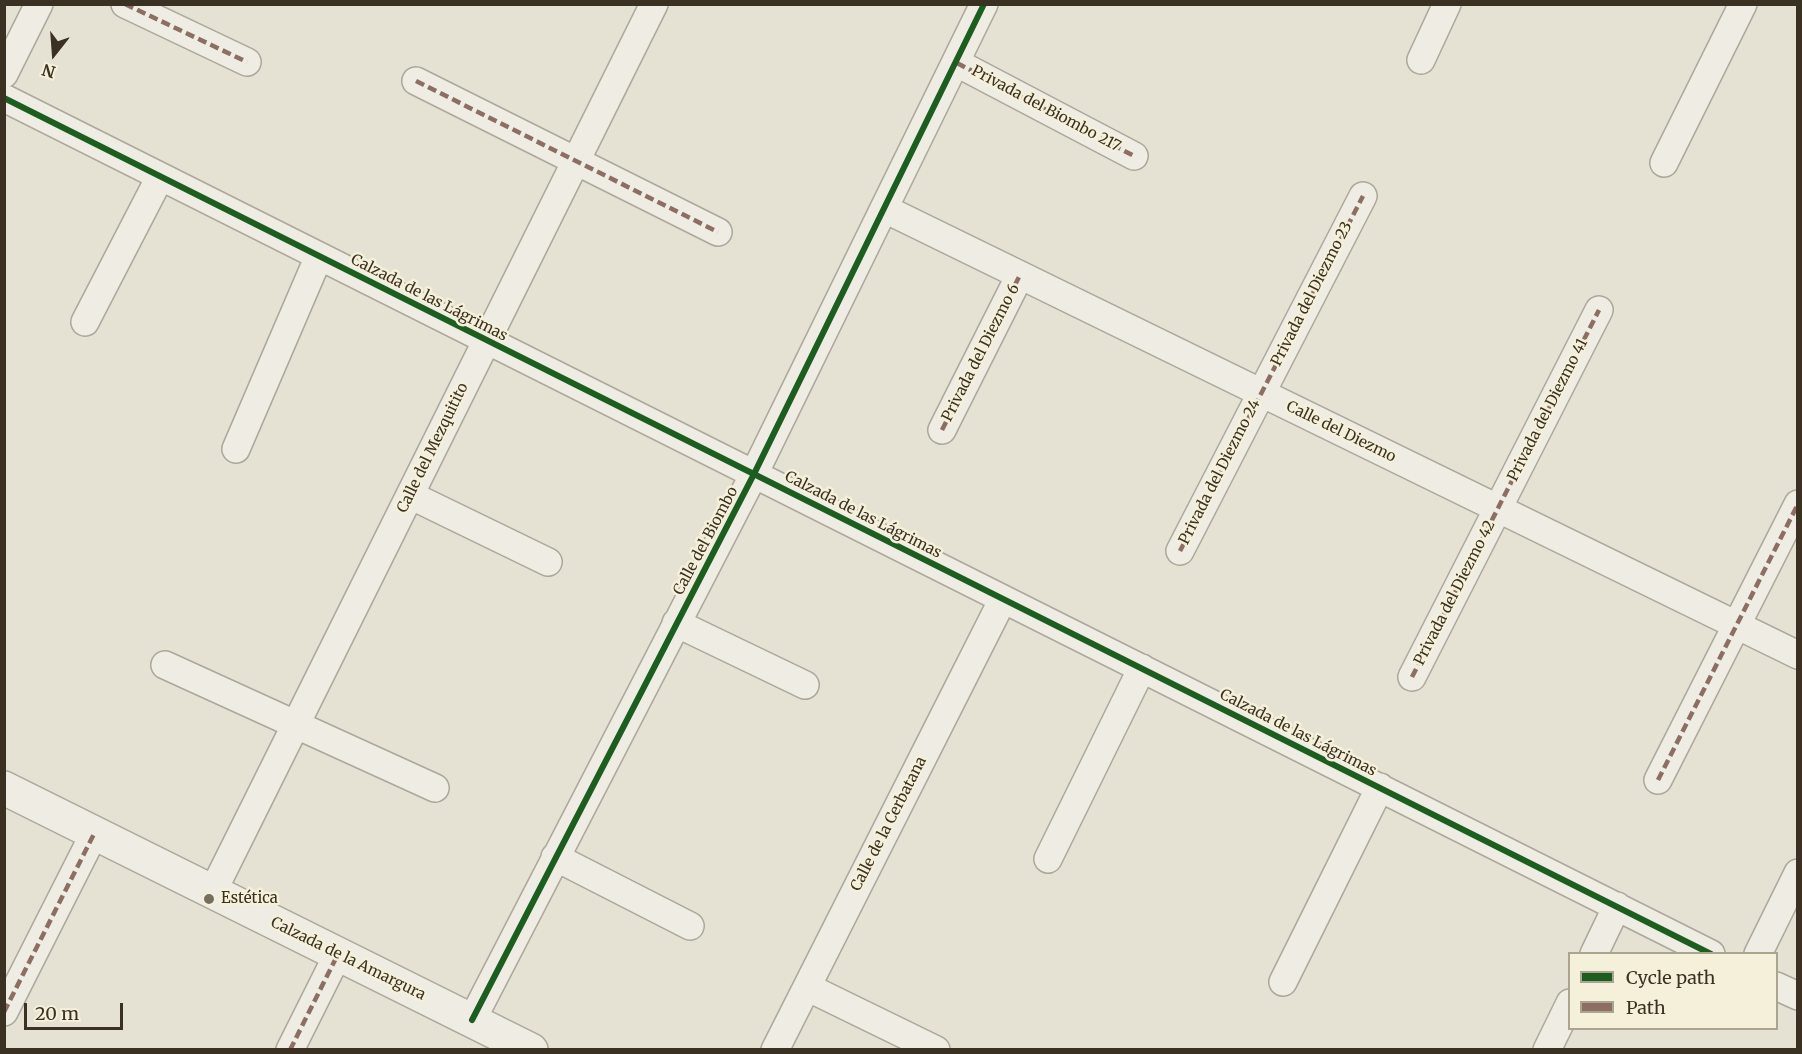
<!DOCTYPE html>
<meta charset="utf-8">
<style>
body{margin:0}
#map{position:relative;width:1802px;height:1054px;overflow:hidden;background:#e5e2d3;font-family:Merriweather,serif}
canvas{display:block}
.frame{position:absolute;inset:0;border:6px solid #3b3122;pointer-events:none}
.legend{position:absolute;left:1568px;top:952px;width:210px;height:78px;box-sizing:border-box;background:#f5f0da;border:2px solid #aba490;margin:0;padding:8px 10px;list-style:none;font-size:18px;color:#3b3122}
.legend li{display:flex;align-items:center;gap:12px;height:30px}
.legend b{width:30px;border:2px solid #aba490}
.north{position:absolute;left:24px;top:24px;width:60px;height:60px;-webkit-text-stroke:4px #f5f0da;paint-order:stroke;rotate:197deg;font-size:16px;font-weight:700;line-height:24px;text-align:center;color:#3b3122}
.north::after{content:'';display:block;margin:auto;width:21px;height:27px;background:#3b3122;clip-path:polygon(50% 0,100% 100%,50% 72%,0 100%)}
.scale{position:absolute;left:24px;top:1003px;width:99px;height:27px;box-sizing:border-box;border:3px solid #3b3122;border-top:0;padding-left:8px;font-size:18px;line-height:21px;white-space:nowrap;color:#3b3122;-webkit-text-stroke:4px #f5f0da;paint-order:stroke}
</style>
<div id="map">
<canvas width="1802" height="1054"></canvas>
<div class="frame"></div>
<ul class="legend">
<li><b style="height:8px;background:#1b5e20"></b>Cycle path</li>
<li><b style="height:8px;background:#8d6e63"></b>Path</li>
</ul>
<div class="north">N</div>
<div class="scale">20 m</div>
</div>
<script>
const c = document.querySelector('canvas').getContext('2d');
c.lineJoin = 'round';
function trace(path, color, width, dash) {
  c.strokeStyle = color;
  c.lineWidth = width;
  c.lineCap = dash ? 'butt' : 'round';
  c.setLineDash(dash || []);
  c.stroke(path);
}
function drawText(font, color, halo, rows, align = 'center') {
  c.font = font + ' Merriweather,serif';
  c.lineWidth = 5;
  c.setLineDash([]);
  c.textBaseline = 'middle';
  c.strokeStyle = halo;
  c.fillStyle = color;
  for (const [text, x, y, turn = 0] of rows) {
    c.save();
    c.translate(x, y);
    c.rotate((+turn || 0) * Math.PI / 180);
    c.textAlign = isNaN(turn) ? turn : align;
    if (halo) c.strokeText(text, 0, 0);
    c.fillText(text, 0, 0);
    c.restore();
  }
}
const minor = new Path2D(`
 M125,4L247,62
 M1421,60L1447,4
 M957,63L1134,156
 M4,74L39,4
 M416,81L718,232
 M4,98L1711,954
 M1664,163L1743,4
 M885,209L1798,655
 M85,322L160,177
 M942,430L1020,275
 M236,449L319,256
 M410,495L548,562
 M1180,551L1363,196
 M676,623L805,685
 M165,665L435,788
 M1412,677L1599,310
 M1658,780L1798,504
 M555,857L690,926
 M1048,859L1142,668
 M213,891L654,4
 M1594,954L1617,906
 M1758,954L1798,873
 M1283,982L1380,787
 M1776,986L1798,996
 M807,987L936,1050
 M4,1012L95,832
 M472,1020L754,474L984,4
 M290,1050L338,954
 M775,1050L1003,599
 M1547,1050L1570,1003`);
const tertiary = new Path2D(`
 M4,788L531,1050`);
trace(minor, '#aba79b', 30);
trace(tertiary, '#aba79b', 36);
trace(minor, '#eeece3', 27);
trace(tertiary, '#eeece3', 33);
trace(new Path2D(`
 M125,4L247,62
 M957,63L1134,156
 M416,81L718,232
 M942,430L1020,275
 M1180,551L1363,196
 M1412,677L1599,310
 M1658,780L1798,504
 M4,1012L95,832
 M290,1050L338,954`), '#8d6e63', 4.5, [9, 4.5]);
trace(new Path2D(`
 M4,98L1711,954
 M472,1020L754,474L984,4`), '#1b5e20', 6);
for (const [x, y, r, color] of [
 [209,899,6,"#766f60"]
]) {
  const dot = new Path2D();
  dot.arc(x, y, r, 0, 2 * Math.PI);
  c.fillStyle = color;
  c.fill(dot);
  trace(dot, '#f5f0da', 2);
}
drawText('15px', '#3b3122', '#f5f0da', [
 ["Privada del Biombo 217",1046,109,28],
 ["Privada del Diezmo 23",1312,294,-63],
 ["Calzada de las Lágrimas",429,298,27],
 ["Privada del Diezmo 6",981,353,-63],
 ["Privada del Diezmo 41",1548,410,-63],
 ["Calle del Diezmo",1341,432,26],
 ["Calle del Mezquitito",433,448,-64],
 ["Privada del Diezmo 24",1220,472,-63],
 ["Calzada de las Lágrimas",863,515,27],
 ["Calle del Biombo",706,541,-62],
 ["Privada del Diezmo 42",1455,593,-63],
 ["Calzada de las Lágrimas",1298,733,27],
 ["Calle de la Cerbatana",889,824,-63],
 ["Calzada de la Amargura",348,959,26]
]);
drawText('15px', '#3b3122', '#f5f0da', [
 ["Estética",221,899]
], 'left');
</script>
